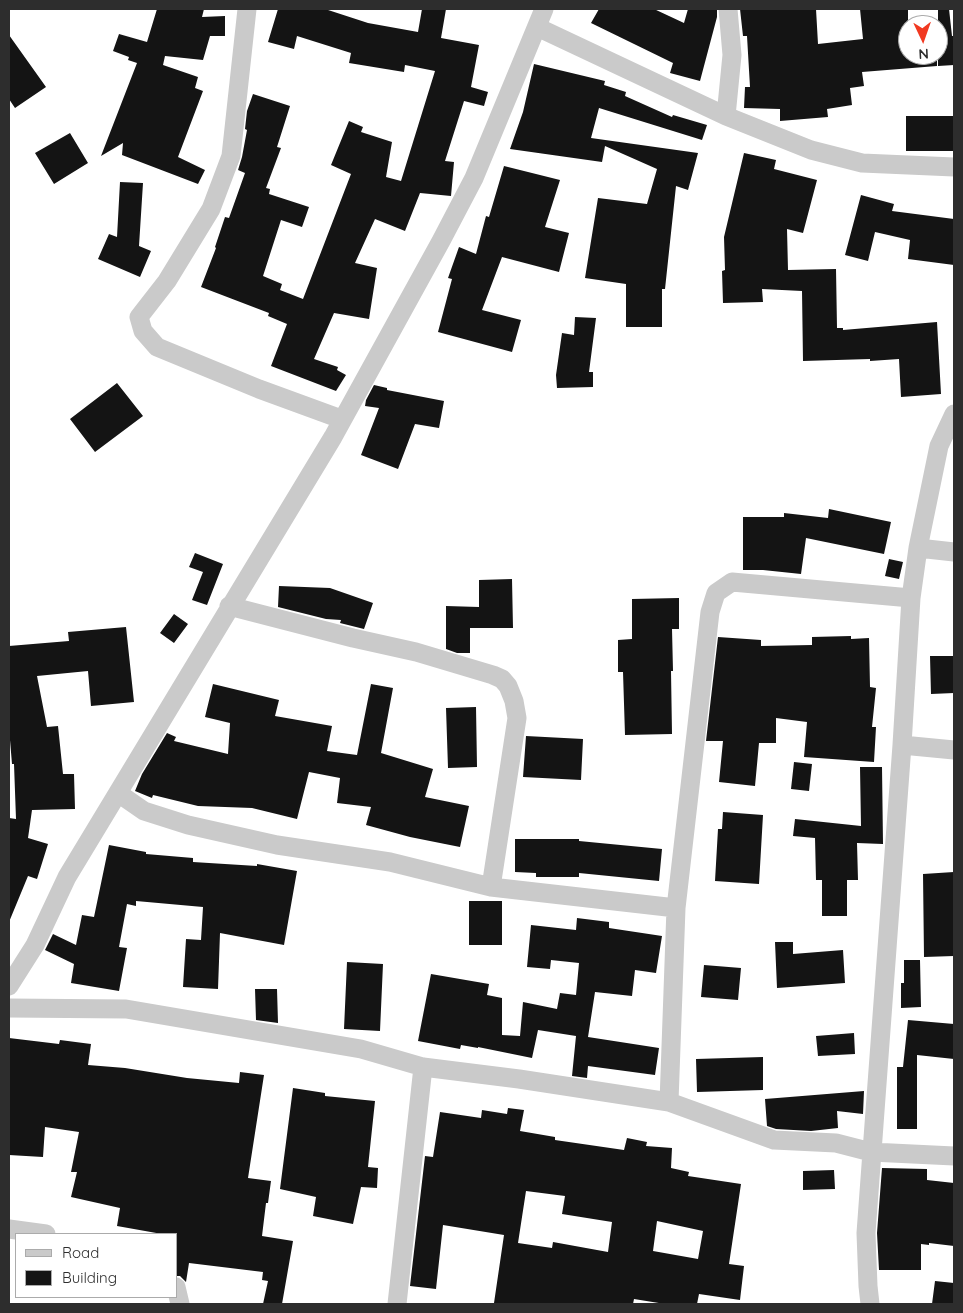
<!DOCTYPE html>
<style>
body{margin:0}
#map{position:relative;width:963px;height:1313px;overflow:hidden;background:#fff;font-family:Quicksand,sans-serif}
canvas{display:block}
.frame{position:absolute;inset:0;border:10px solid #2d2d2d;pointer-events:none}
.legend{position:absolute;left:15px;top:1233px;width:162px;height:65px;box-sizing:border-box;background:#fff;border:1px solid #ababab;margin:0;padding:6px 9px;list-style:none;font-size:15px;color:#2d2d2d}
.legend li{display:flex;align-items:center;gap:10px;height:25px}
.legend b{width:25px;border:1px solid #ababab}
.north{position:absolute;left:898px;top:15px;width:50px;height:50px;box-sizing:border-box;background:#fff;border:1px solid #ababab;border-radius:50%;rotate:177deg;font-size:14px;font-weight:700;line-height:20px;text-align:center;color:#2d2d2d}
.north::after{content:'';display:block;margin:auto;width:18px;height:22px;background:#f13921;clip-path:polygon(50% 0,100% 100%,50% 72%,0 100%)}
</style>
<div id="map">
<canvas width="963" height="1313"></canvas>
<div class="frame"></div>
<ul class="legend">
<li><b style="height:6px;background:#cacaca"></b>Road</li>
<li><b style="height:14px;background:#141414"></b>Building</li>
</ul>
<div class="north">N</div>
</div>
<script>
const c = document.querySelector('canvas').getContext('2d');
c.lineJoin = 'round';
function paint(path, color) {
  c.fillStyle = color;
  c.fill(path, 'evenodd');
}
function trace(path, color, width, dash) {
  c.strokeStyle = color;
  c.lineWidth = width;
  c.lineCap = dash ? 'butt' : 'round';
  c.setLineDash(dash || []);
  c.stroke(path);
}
paint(new Path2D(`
 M157,9H204L202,17L225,16V36H210L203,60L165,56L163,65L198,77L195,88L203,91L178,157L205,170L198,184L122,155L123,143L101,156L137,63L128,60L129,57L113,51L119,34L147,42Z
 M278,9H325L368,23L418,32L422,9H446L441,38L479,45L471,87L488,92L484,106L464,101L445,161L454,162L451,196L420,193L405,231L375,219L355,263L377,268L369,319L334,313L314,359L338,367L337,370L346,375L336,391L271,366L287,324L268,316L269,313L201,287L216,248L215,247L225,217L229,218L245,173L238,170L242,157L247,130L245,129L247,111L253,94L290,106L277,147L281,148L266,188L270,189L269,194L309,207L302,227L281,220L263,276L282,284L280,290L303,299L351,174L331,165L349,121L363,127L361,132L392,142L386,177L401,181L435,71L405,65L404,72L349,63L351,53L297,36L294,49L268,42Z
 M599,9H654L684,23L688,9H717V17L700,81L670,73L673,63L591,23Z
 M740,9H816L818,44L863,39L860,9H908V55H937V66L862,72L864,86L850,88L852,105L827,109L828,117L780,121V109L744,108L745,87H750L747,36H743Z
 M938,9H949L952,36H954V65L938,66Z
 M9,35L46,87L15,108L9,99Z
 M534,64L605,81L604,85L626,92L625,96L672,117L673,115L707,125L702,140L599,108L591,138L698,153L688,190L676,186L665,289H662V327H626V284L585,278L598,198L647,204L657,169L605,146L602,162L510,149L523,112Z
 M906,116H954V151H906Z
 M70,133L88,163L54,184L35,153Z
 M744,153L776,160L774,169L817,180L803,233L787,229L788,270L836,269L837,328H843V330L937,322L941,394L901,397L899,359L870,361V359L803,361L802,291L762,289L763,302L723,303L722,271L725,270L724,237Z
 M504,166L560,180L545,227L569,233L559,272L502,257L482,310L521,320L512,352L438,332L452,279L448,278L459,247L476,254L486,216L489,217Z
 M120,182L143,183L139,246L151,251L140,277L98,259L109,234L117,237Z
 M861,195L894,204L892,211L954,219V265L908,259L910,240L875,232L868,261L845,255Z
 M575,317L596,318L589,372H593V387L557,388L556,375L562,333L574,335Z
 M117,383L143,416L95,452L70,419Z
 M374,385L387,388V390L444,401L439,428L415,424L398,469L361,455L379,408L365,406L366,400Z
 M829,509L891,522L884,554L806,538L801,574L763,570H743V517H784V513L828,518Z
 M195,553L223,564L207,605L192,600L203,572L189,567Z
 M889,559L903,562L899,579L885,576Z
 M512,579L513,628H470V653H457L446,649V606L479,607V580Z
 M279,586L330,588L373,603L364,629L340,623L341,620L326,619L278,607Z
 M679,598V629H672L673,671H671L672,734L625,735L623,672H618V640L632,639V599Z
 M174,614L188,624L174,643L160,633Z
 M126,627L134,702L91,706L88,671L37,676L47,727L58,726L63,774H74L75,809L32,810L28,838L48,844L37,879L28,876L9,922V818L16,819L14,764H12L9,728V646L69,641L68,632Z
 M851,636V639L869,638L870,687L876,688L872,727H876L874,762L804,757L807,722L776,718V743H759L755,786L719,782L723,741H706L718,637L761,640V646L812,645V637Z
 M930,656H954V693L931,694Z
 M213,684L279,700L275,716L332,726L327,751L357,755L371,684L393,688L381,753L433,769L425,797L469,806L460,847L410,837L366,825L371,807L337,803L340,778L309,772L297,819L252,808L198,806L153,795L152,798L135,791L142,774L167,733L176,737L174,741L228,754L230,723L205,717Z
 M476,707L477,767L448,768L446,708Z
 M526,736L583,739L581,780L523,777Z
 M794,762L812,764L809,791L791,789Z
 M860,767H882L883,844L857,843L858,880H847V916H822V880H816L815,838L793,836L795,819L861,826Z
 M723,812L763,815L759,884L715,881L718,829H722Z
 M515,839H579V841L662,849L659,881L579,873V877H536V873L515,872Z
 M109,845L146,852V854L193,858V862L257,866V864L297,871L284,945L220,933L218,989L183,987L186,939L201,940L203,907L136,901V906L127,904L119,947L127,948L119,991L71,983L74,964L45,950L53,934L76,945L82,915L94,917Z
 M954,872V956L924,957L923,874Z
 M469,901H502V945H469Z
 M577,918L609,922V928L662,936L656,973L635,970L632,996L595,992L588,1037L659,1048L655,1075L588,1066L587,1078L572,1076L576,1036L538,1030L532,1058L478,1047V1048L461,1045L460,1049L418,1041L431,974L489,984L487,995L502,998V1035L520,1036L523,1002L557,1009L560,993L576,995L579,963L551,960L550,969L527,967L531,925L576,930Z
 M775,942H793V954L843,950L845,983L777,988Z
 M904,960H920L921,1007L901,1008V983H904Z
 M347,962L383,964L380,1031L344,1029Z
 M704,965L741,968L738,1000L701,997Z
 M255,989H277L278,1023L256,1020Z
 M908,1020L954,1024V1059L917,1055V1129H897V1067H903Z
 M854,1033L855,1054L818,1056L816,1036Z
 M9,1038L59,1044L60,1040L91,1044L88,1065L125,1068L187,1078L239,1083L240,1072L264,1075L248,1178L271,1181L268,1203H266L262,1236L293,1241L282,1304H263L268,1281L262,1280L263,1272L189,1263L186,1282L180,1276H176V1234H162L117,1226L120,1208L71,1197L77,1172H71L79,1132L45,1127L43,1157L9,1155Z
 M763,1057V1090L697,1092L696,1059Z
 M293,1088L325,1093V1096L375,1101L368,1167L378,1168L377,1188L361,1187L353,1224L313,1216L316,1197L280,1189Z
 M864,1091L863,1114L837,1111L838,1128L811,1131L776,1129L767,1126L765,1099Z
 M508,1108L524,1110L520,1131L555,1137V1140L624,1150L627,1138L647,1142L646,1146L672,1148L671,1168L689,1172L688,1176L741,1184L729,1264L744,1266L740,1300L699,1294L697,1304H665L634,1299L633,1304H504L494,1303L504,1235L443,1225L436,1289L410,1286L425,1156L433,1157L440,1112L481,1118L482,1110L507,1114ZM526,1191L565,1196L562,1214L612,1222L608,1252L553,1242L552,1248L518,1243ZM657,1221L703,1231L698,1259L653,1251Z
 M882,1168L927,1169V1180L954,1183V1246L929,1243V1245L921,1244V1270H879L877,1233Z
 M834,1170L835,1189L803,1190V1171Z
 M935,1281L954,1283V1304H932Z`), '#141414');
trace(new Path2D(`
 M247,9L231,156L211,209L167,281L139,317L143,331L157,347L259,389L341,419
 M537,27L726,116L811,150L862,163L954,167
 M726,116L732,55L728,9
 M918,548L954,552
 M229,606L353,638L416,652L493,675L502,679L508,686L514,701L517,718L491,887
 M902,745L954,750
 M118,793L144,811L188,825L277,845L390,862L491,887L676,908
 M9,986L35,945L67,877L333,437L441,241L474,178L544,9
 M9,1008L126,1009L361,1049L423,1067L519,1079L669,1102L774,1140L836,1143L871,1152L954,1156
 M669,1102L676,908L710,612L716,593L732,582L911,598
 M9,1229L46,1234
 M176,1287L180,1304
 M397,1304L423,1067
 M870,1304L868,1286L866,1233L902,745L911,598L918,548L939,446L954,414`), '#cacaca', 19);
</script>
